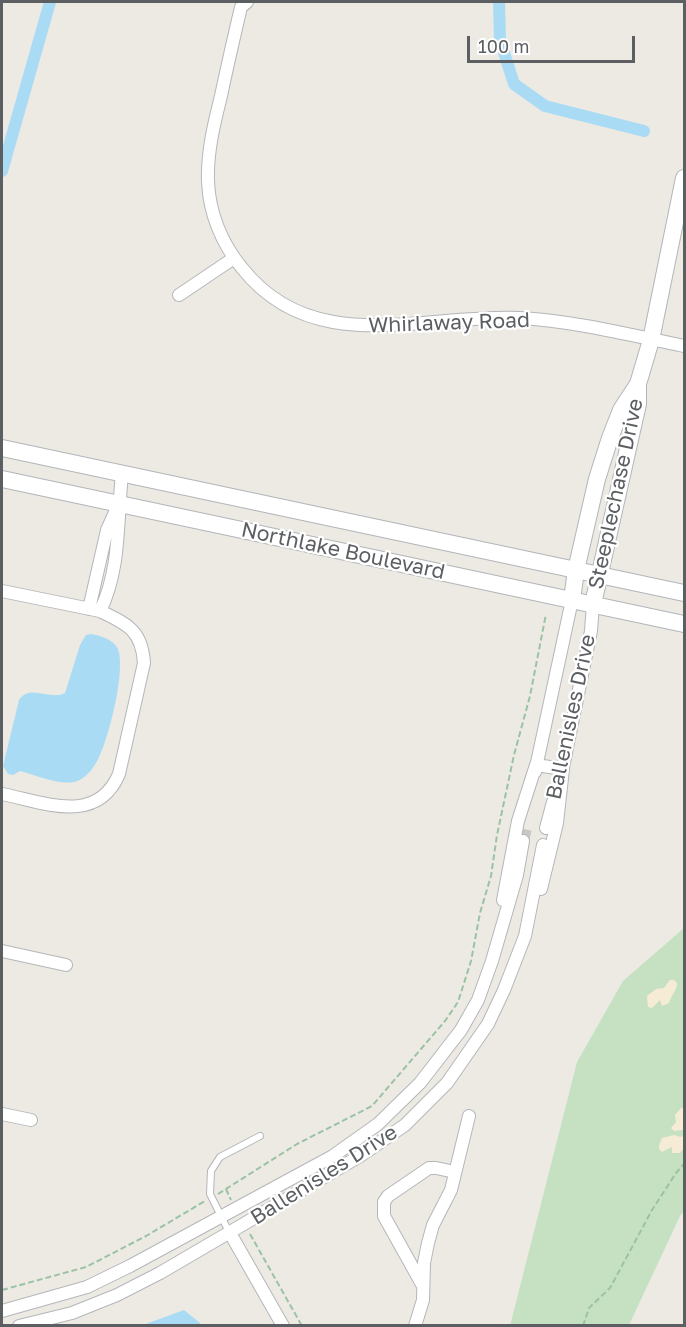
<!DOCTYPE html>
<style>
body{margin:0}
#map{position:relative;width:686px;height:1327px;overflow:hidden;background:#eceae3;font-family:"Golos Text",sans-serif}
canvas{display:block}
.frame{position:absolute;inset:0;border:3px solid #5b5f62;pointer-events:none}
.scale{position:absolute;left:467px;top:36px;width:168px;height:27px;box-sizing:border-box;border:3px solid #5b5f62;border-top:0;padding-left:8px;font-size:18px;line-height:21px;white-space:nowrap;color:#5b5f62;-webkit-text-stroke:4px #fff;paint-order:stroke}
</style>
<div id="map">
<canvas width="686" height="1327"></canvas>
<div class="frame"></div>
<div class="scale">100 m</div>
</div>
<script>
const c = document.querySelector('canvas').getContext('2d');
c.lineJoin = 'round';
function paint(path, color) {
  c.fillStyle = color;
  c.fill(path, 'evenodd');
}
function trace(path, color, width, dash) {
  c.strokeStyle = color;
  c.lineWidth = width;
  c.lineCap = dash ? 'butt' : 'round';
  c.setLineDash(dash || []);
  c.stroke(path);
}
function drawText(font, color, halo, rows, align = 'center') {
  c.font = font + ' "Golos Text",sans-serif';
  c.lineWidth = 4.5;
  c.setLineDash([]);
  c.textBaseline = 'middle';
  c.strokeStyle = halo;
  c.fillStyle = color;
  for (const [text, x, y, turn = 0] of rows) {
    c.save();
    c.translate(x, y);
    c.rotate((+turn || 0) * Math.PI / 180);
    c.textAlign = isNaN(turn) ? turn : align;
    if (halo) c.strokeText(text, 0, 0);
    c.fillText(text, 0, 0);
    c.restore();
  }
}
paint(new Path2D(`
 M684,928V1211L680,1216L629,1325L510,1326L577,1062L623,981Z`), '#c5e1c2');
paint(new Path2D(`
 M670,980H674L677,983C677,991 671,995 669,1003L662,1006L660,1000L652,1008L648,1007L647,996L656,989L664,988Z
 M681,1108H684V1130L674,1131L671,1128L676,1122L675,1115Z
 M684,1134V1148L680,1153H672V1147L662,1152L659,1149V1145L662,1138L674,1135L681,1137Z`), '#f6ebd5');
paint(new Path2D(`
 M91,634C101,636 113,639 118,649C126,670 109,737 99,757C95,767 85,780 74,782C57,785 36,775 20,771L13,775L8,774L3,766L19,700C30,683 50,701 65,693L80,645L86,635Z
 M184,1310L200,1323V1325H143Z`), '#aadbf5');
trace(new Path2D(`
 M499,2L500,40L514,84L545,106L644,131
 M2,171L50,2`), '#aadbf5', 12);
trace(new Path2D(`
 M523,841L527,824`), '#c8c7c3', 12, [12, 6]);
const lane = new Path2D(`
 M229,1232L210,1194L211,1171L220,1157L260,1136`);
const street = new Path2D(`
 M247,2L241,7C234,37 227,67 221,96C214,124 207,152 208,181C209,213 222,244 242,268C313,358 422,314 519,318C575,321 630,335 684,346
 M179,295L234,258
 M2,591L100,611C127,624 142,630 144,663L119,774C97,826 43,802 2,794
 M89,609L107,530L117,508
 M100,611C121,569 117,519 122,474
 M535,772L572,600
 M561,777L591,631L593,604
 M546,828L553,802
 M503,900L518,821L536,765L563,769L557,823L541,889
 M2,951L66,965
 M2,1114L31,1120
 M230,1233L283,1326
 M423,1286L384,1216V1202L388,1196L429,1168H436L455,1172
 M2,1311L87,1287L130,1266L333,1156L378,1124L420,1083L461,1030L478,1000L492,961L517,875L523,841
 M19,1326L72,1313L117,1295L160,1273L360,1156L405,1125L447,1083L488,1024L504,990L525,936L543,845
 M415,1326L423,1300L424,1263L428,1243L433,1225L451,1190L469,1116`);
const secondary = new Path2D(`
 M2,448L684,593
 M2,479L684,624
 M572,600L576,570L597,479L610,438L621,410L638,384L651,340L684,178
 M593,604L638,404V385`);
trace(lane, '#b4b6b9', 8);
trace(street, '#b4b6b9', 14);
trace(secondary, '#b2b6b9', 18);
trace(new Path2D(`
 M226,1189L231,1200
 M218,1194L297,1144L372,1106L445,1021L458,1002L471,961L480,913L491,876L497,835L514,755L530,696L546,614
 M250,1234L302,1326
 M2,1290L86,1267L146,1236L205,1201
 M583,1326L589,1308L610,1288L652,1210L676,1173L684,1164`), '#9cc2a4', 2, [6, 3]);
trace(lane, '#fff', 6);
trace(street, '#fff', 12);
trace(secondary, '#fff', 16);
drawText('21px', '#5b5f62', '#fff', [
 ["Whirlaway Road",449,323,-2],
 ["Steeplechase Drive",616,494,-78],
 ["Northlake Boulevard",343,551,12],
 ["Ballenisles Drive",571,717,-78],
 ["Ballenisles Drive",324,1175,-32]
]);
</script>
